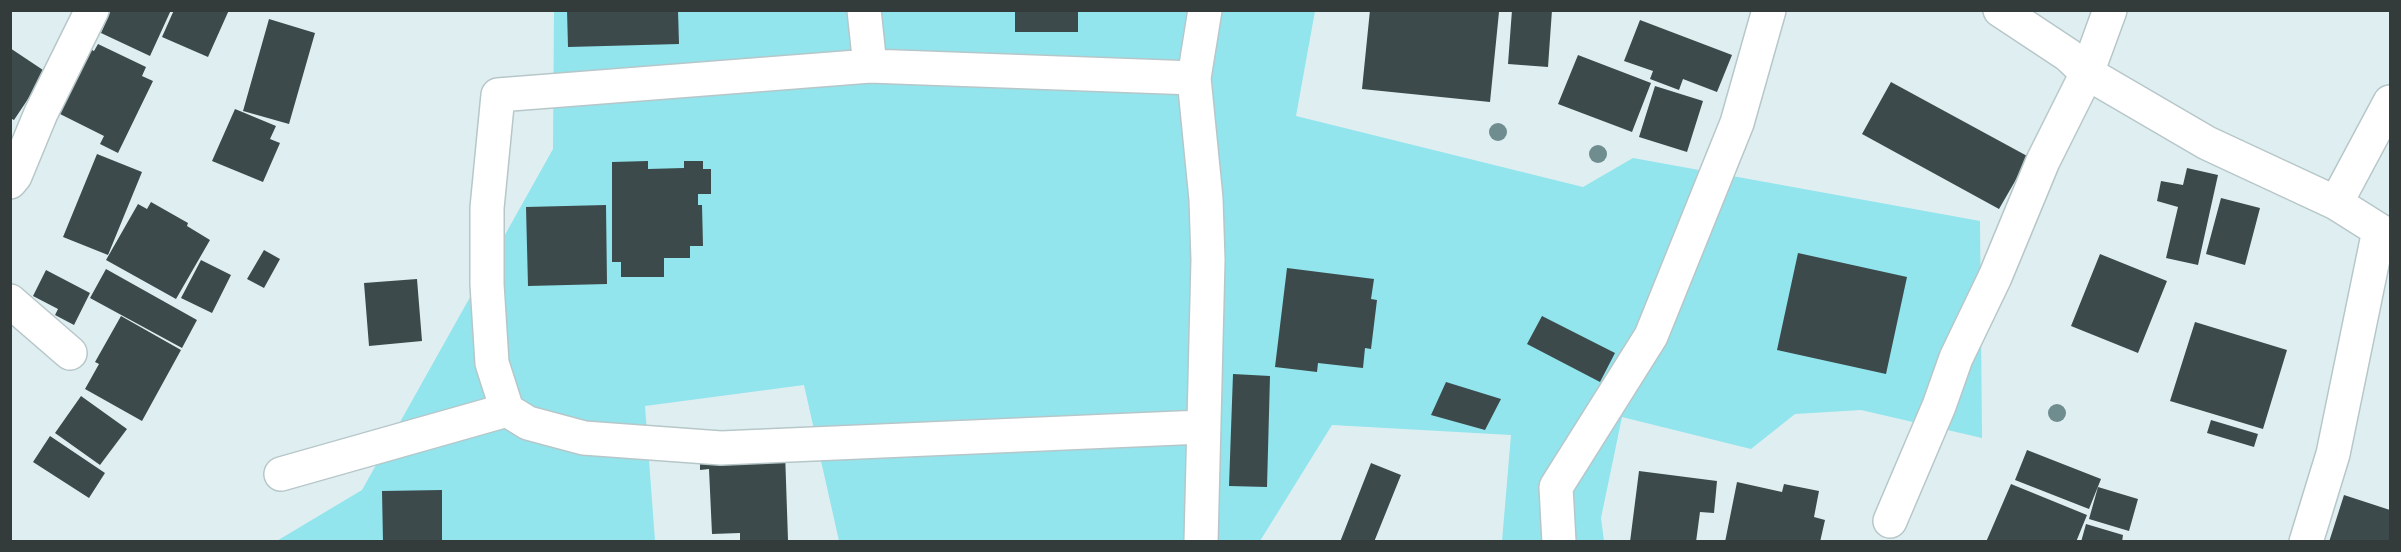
<!DOCTYPE html>
<style>
body{margin:0}
#map{position:relative;width:2401px;height:552px;overflow:hidden;background:#dfeff1;font-family:Cabin,sans-serif}
canvas{display:block}
.frame{position:absolute;inset:0;border:12px solid #343b3b;pointer-events:none}
</style>
<div id="map">
<canvas width="2401" height="552"></canvas>
<div class="frame"></div>
</div>
<script>
const c = document.querySelector('canvas').getContext('2d');
c.lineJoin = 'round';
function paint(path, color) {
  c.fillStyle = color;
  c.fill(path, 'evenodd');
}
function trace(path, color, width, dash) {
  c.strokeStyle = color;
  c.lineWidth = width;
  c.lineCap = dash ? 'butt' : 'round';
  c.setLineDash(dash || []);
  c.stroke(path);
}
paint(new Path2D(`
 M554,11H1315L1296,116L1583,187L1633,158L1980,221L1982,438L1861,410L1795,414L1751,449L1622,417L1601,518L1604,541H1502L1511,435L1332,425L1260,541H839L804,385L645,406L655,541L275,542L362,490L553,149Z`), '#92e4ed');
paint(new Path2D(`
 M111,10H171L150,56L101,33Z
 M174,10H229L208,57L162,37Z
 M567,10H678L679,44L568,47Z
 M1015,10H1078V32H1015Z
 M1370,10L1499,12L1490,102L1362,89Z
 M1512,10H1552L1548,67L1508,64Z
 M269,19L315,33L289,124L243,111Z
 M1640,20L1732,55L1717,92L1683,79L1679,90L1650,79L1653,71L1624,61Z
 M98,44L146,67L142,76L153,81L118,153L100,144L104,136L56,112L88,48L94,51Z
 M10,48L46,72L14,120L10,118Z
 M1578,55L1651,83L1632,132L1558,104Z
 M1891,82L2029,157L1999,209L1862,134Z
 M1655,86L1703,101L1687,152L1639,137Z
 M235,109L276,126L270,139L280,143L263,182L212,161Z
 M97,154L142,172L108,255L63,237Z
 M648,161V169L684,168V161H703V169H711V194H698V205H702L703,246H690V258H664V277H621V262H612V162Z
 M2187,168L2218,175L2198,265L2166,258L2178,207L2157,201L2161,181L2183,185Z
 M2221,198L2260,208L2245,265L2206,254Z
 M151,202L188,223L187,226L210,240L176,299L106,260L138,204L147,209Z
 M606,205L607,284L528,286L526,207Z
 M264,250L280,259L264,288L247,279Z
 M1798,253L1907,277L1886,374L1777,350Z
 M2100,254L2167,281L2138,353L2071,326Z
 M201,260L231,275L212,313L181,298Z
 M1287,268L1374,279L1371,299L1377,300L1371,349L1365,348L1363,368L1318,363L1317,372L1275,367Z
 M106,269L197,320L182,348L90,298Z
 M46,270L90,293L74,325L55,315L58,309L33,296Z
 M417,279L422,341L369,346L364,283Z
 M121,316L181,350L142,421L85,389L99,364L95,362Z
 M1542,316L1615,353L1600,382L1527,344Z
 M2195,322L2287,350L2263,429L2170,401Z
 M1233,374L1270,376L1267,487L1229,486Z
 M1446,382L1501,399L1485,430L1431,415Z
 M81,396L127,429L100,465L55,433Z
 M2211,420L2258,434L2254,447L2207,433Z
 M50,436L105,473L89,498L33,462Z
 M2027,450L2101,479L2089,509L2015,480Z
 M785,452L788,540L740,542V533L712,534L709,469L700,470V455Z
 M1371,463L1401,475L1374,542H1340Z
 M1639,471L1717,481L1714,513L1700,512L1696,542H1630Z
 M1737,482L1782,492L1784,484L1819,491L1814,517L1825,520L1820,542H1725Z
 M2011,484L2087,515L2076,542H1986Z
 M2098,487L2138,499L2129,531L2089,519Z
 M442,490V542H383L382,491Z
 M2344,495L2390,510V542H2329Z
 M2086,524L2123,535L2122,542H2081Z`), '#3c4a4b');
const minor = new Path2D(`
 M864,10L870,66
 M2000,10L2068,55L2087,73L2207,143L2336,203L2390,237
 M1194,78L870,66L498,95L487,208V284L492,363L507,410L528,423L584,438L721,448L1202,427
 M10,182L15,176L41,113L92,10
 M2336,203L2390,102
 M10,301L70,353
 M281,474L507,410
 M1890,521L1939,406L1956,358L1995,277L2043,161L2087,73L2110,10
 M1201,542L1208,260L1206,199L1194,78L1205,10
 M1559,542L1556,487L1651,336L1737,123L1769,10
 M2306,542L2333,454L2379,230`);
trace(minor, '#b7c7c9', 36);
trace(minor, '#fff', 33);
c.fillStyle = '#6f8c8f';
for (const [x, y] of [
 [1498,132],
 [1598,154],
 [2057,413]
]) {
  c.beginPath();
  c.arc(x, y, 9, 0, 2 * Math.PI);
  c.fill();
}
</script>
